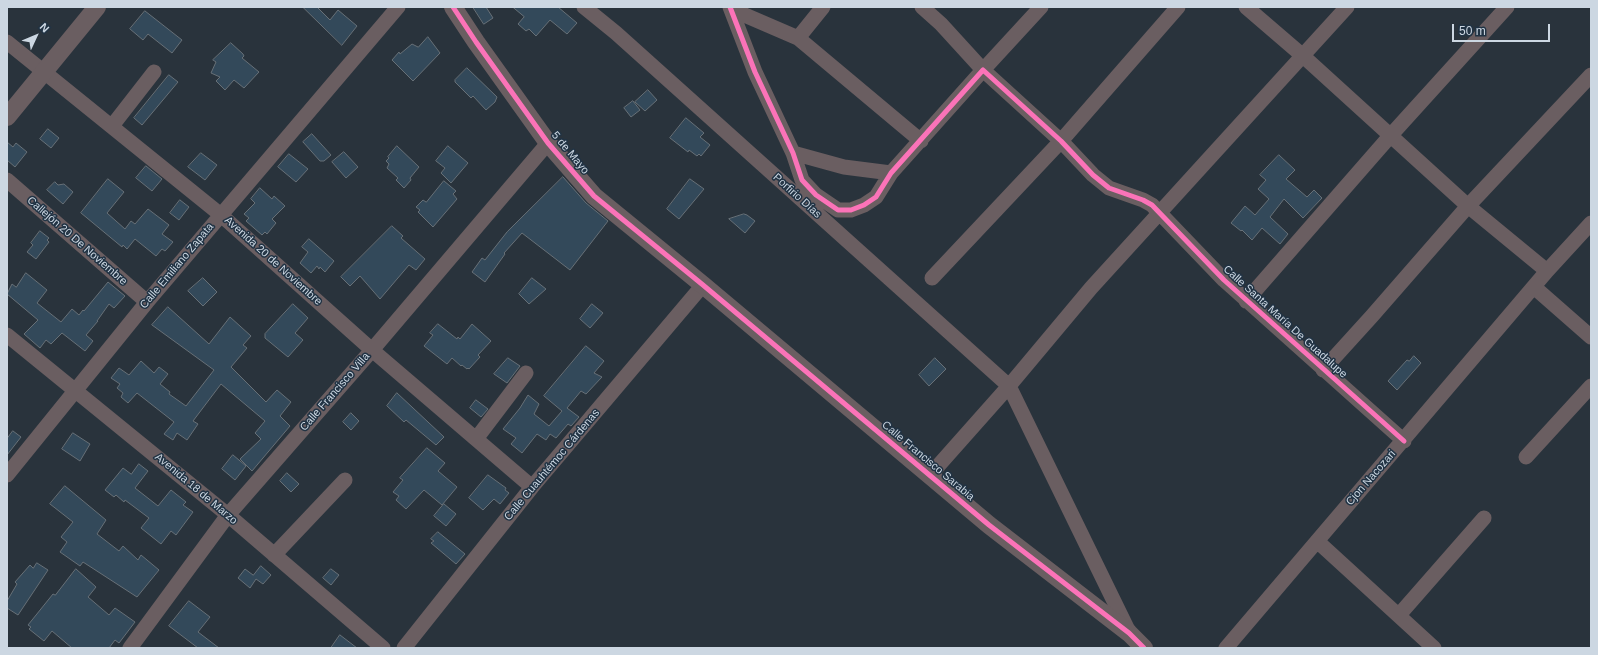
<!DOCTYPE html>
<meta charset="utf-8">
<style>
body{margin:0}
#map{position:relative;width:1598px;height:655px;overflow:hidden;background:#29333c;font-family:Arial,sans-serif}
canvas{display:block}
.frame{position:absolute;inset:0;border:8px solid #ccd7e2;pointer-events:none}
.north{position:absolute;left:16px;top:16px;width:40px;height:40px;-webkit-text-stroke:3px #213344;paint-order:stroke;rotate:46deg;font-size:11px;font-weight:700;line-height:16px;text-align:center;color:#ccd7e2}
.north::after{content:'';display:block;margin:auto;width:14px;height:18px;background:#ccd7e2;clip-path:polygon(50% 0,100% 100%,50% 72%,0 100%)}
.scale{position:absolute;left:1452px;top:24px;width:98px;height:18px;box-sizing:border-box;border:2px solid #ccd7e2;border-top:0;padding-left:5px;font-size:12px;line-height:14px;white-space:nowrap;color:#ccd7e2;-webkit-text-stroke:3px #213344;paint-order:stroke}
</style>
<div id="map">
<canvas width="1598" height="655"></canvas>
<div class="frame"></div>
<div class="north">N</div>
<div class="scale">50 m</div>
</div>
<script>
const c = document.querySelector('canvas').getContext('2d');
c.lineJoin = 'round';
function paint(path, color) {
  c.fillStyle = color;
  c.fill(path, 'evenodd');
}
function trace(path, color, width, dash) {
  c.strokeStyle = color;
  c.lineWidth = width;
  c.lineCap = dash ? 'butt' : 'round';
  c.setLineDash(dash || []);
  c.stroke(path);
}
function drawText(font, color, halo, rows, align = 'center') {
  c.font = font + ' Arial,sans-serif';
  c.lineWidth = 3;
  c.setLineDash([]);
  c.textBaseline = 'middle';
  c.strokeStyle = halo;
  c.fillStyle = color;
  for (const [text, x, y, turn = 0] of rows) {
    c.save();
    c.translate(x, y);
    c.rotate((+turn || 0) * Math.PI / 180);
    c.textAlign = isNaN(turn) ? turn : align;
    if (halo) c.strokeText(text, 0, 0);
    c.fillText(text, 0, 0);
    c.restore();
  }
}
const building = new Path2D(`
 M303,7H317L330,20L338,10L357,26L342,45Z
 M473,7H486L493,18L484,24Z
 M513,7H558L577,23L567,34L550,20L536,36L529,29L526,31L518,24L524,17Z
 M145,11L182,40L172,53L148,34L143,40L130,29Z
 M428,37L440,53L413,81L392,60L399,52L400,54L412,44L418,47Z
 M231,43L243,54L244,56L242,58L259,72L244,88L234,80L225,90L216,81L220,77L211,73L216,62L213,60Z
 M467,68L497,97L495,102L486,110L473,96L471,98L455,82V80Z
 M169,75L178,82L142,125L134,118Z
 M648,90L657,100L645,111L635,102Z
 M633,101L640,110L631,117L624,108Z
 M686,118L704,133L700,137L710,145L701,156L699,154L697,156L689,150L688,152L670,138Z
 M48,129L59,138L51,148L40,139Z
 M312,134L331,155L324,161H320L303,142Z
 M7,142L13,147L16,143L27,152L15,167L7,160Z
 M397,146L419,167L410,178L411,180L404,188L396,180L398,178L387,168L389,164L386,161L389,158L388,157Z
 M448,146L468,163L451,183L441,173L445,168L436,161Z
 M344,152L358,167L346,178L332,162Z
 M201,153L217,165L205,180L188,167Z
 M289,154L308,169L296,182L278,167Z
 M1279,155L1295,170L1286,179L1307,197L1314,190L1322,198L1303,218L1284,199L1270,217L1288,234L1280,244L1262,228L1252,240L1242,230L1241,231L1231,223L1245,206L1255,215L1269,199L1258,189L1266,180L1260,175Z
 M146,166L162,179L152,191L136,178Z
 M563,177L586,203L608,221L570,270L522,233L504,253L505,254L485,282L472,272L482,258L485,260L507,232Z
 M108,179L124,192L107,213L125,229L131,221L135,224L148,209L169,225L162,234L173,242L165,251L162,249L156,256L135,239L127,249L123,245L122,247L81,213Z
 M690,179L704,189L679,219L667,209Z
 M444,181L456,191L453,194L457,199L433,227L418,212L420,210L416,207L423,200L426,202Z
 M55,182L58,185L64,184L73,192L63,204L47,190Z
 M260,188L272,199L274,196L285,206L272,219L276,223L267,234L265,232L262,235L246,221L249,218L244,214L255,203L251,199Z
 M180,200L189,207L179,220L170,213Z
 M744,214L747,215L755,221L745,233L729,219Z
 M392,226L403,236L401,238L425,259L416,270L409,265L380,299L360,276L350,286L341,277Z
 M40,231L49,238L47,240L49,242L36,259L27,252L33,245L31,243Z
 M309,239L334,261L325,272L320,267L319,269L317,266L311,273L300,263L308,252L302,247Z
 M26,273L47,290L37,303L61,322L72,309L79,315L83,310L84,311L108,282L125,296L114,308L109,304L97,321H98L86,335L93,341L85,351L62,333L51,344L46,340L40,348L24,334L38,320L7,294L12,284L16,287Z
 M203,278L217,292L203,306L188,291Z
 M532,278L546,289L529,304L519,294Z
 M293,304L308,318L295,333L303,340L288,357L265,338V334Z
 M592,304L603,313L590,328L580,319Z
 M168,307L209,344L230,317L251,336L243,345L247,348L231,367L266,402L277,390L291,402L280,416L290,426L252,471L240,459L261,439L255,433L265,421L221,384L193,421L198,424L187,440L177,433L173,440L164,434L174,422L137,393L128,403L121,397L123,393L117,388L120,384L111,378L119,368L129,375L141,361L154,373L159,367L168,374L160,384L170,392L169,394L186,406L214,370L152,325Z
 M438,324L457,339L458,337L460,339L472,324L491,341L478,355L480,357L469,369L468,368L467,369L462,365L461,366L452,358L447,364L424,346L433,335L430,333Z
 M586,346L604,361L594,373L602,377L586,394L581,391L567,408L579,417L571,426L568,424L556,438L550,434L546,440L537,434L522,453L511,444L516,438L503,429L520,408L528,395L539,404L534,414L549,426L562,411L544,396Z
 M1414,356L1421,363L1397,390L1388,381L1407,360L1409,361Z
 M508,358L520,366L507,383L494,374Z
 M935,358L946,369L929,386L919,375Z
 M397,393L444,437L436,445L406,420L404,422L387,406Z
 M476,400L488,409L481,417L470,408Z
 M351,413L359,421L351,430L343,422Z
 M13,431L21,437L7,455V439Z
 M73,433L90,444L80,461L62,449Z
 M427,448L445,463L438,471L457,487L442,505L424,490L406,509L396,500L399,496L393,492L403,480L400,478Z
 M233,455L246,466L235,480L222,469Z
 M139,464L148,471L135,488L158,506L171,490L186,502L183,505L193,512L176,535L171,531L161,544L141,528L149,518L125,500L124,502L116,495L114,497L105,490L123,468L131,474Z
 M287,473L299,484L291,492L280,481Z
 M488,475L506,488L505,490L509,493L500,504L494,499L483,510L469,498Z
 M65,486L106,520L97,534L119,551L123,546L138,560L141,555L159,570L137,597L83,562L80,566L60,552L67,542L61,537L73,522L50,504Z
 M444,504L456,514L446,526L434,516Z
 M438,532L465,554L456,564L431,543L434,541L431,539Z
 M37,563L48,570L18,615L7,608V601L17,584L15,582L30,565L33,568Z
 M261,566L271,575L263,584L256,579L250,588L238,578L245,569L253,575Z
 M76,569L96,587L88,597L109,615L115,608L135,622L119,643L115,640L109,648H72L52,631L44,641L29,629L31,627L28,625L53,594L55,595Z
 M331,569L339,575L331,585L323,578Z
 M189,601L210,617L198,632L219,648H198L169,626Z
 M340,635L357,648H331Z`);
paint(building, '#33495a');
trace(building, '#677077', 1);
trace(new Path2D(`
 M584,7L616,33L1009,386L1129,632
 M730,7L755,72L793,153L802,180L816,195L838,210H851L864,205L876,197L891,173L983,70L1061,141L1093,175L1109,188L1143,200L1152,205L1224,280L1404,441
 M922,7L941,24L983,70L1041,7
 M1246,7L1303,56L1468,206L1547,271
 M733,10L798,38L921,141
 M798,38L823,7
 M7,42L221,215L372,350L532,487
 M112,126L154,72
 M793,153L844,167L891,173
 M7,180L147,302
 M932,278L1061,141L1178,7
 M1534,287L1591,337
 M1246,301L1391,135L1507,7
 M7,335L228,515L383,648
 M1323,370L1372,316L1468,206L1591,75
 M476,439L526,373
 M1526,457L1591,386
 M7,475L147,302L398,7
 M930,475L1009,386L1091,288L1347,7
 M1317,541L1434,648
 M274,555L345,480
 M1399,615L1484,518
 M130,648L228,515L372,350L548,143
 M404,648L532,487L703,285
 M1226,648L1547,271L1591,223`), '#6a5e61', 15);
trace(new Path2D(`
 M453,7L476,42L548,143L594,196L703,285L989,525L1129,633L1144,648
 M7,117L97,7`), '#6a5e61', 18);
trace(new Path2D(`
 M453,7L476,42L548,143L594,196L703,285L989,525L1129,633L1144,648
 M730,7L755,72L793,153L802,180L816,195L838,210H851L864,205L876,197L891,173L983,70L1061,141L1093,175L1109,188L1143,200L1152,205L1224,280L1404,441`), '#fb73b8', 5);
drawText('11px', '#ccd7e2', '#213344', [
 ["5 de Mayo",570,153,50],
 ["Porfirio Días",797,196,42],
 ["Callejón 20 De Noviembre",77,241,41],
 ["Avenida 20 de Noviembre",273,261,42],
 ["Calle Emiliano Zapata",177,266,-50],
 ["Calle Santa María De Guadalupe",1285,322,42],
 ["Calle Francisco Villa",335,392,-49],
 ["Calle Francisco Sarabia",928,461,40],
 ["Calle Cuauhtémoc Cárdenas",552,465,-50],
 ["Cjon Nacozari",1371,478,-49],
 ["Avenida 18 de Marzo",196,489,40]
]);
</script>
